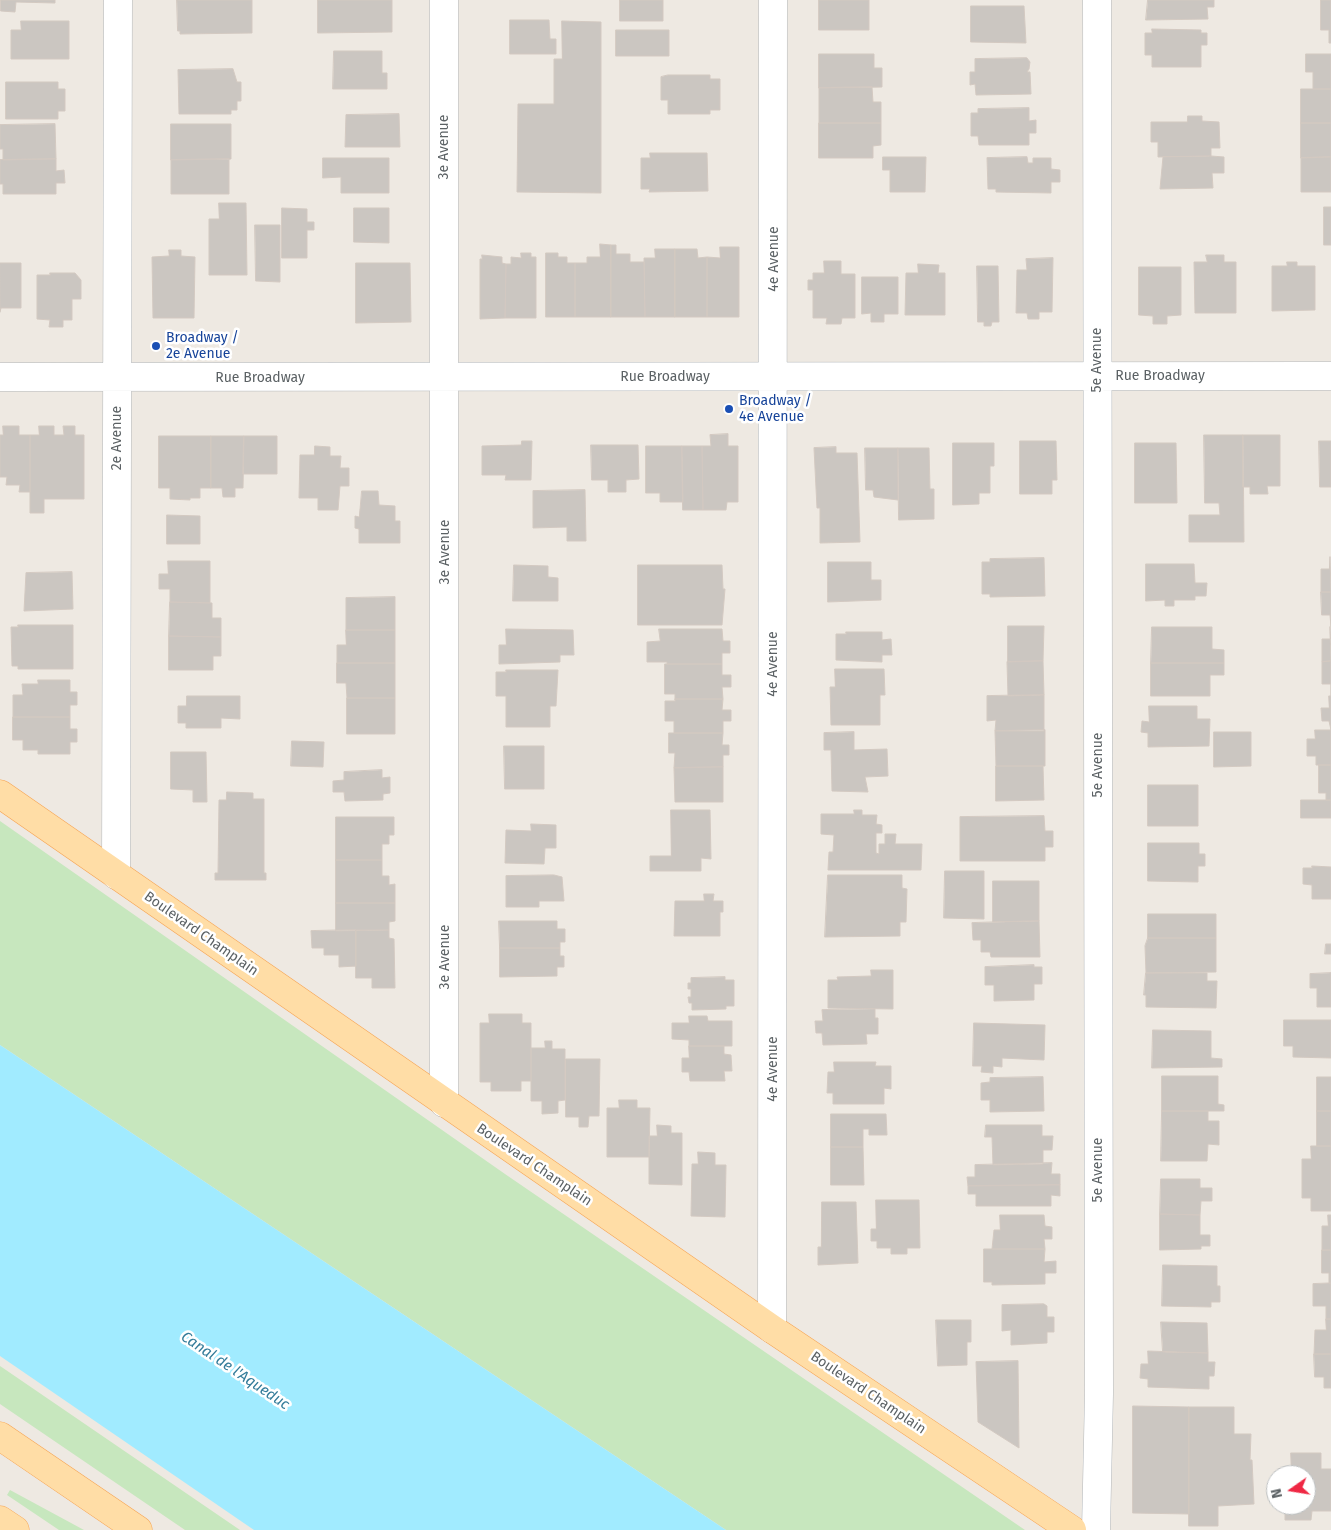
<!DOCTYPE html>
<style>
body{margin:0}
#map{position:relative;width:1331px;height:1530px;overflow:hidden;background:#eee9e2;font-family:"Fira Sans",sans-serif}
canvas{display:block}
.north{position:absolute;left:1266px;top:1465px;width:50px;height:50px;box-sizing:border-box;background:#fff;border:1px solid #bdc0c1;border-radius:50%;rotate:257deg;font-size:14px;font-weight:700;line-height:20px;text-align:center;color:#5b6164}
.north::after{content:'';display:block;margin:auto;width:18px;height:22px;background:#ef2844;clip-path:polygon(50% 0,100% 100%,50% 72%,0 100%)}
</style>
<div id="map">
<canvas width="1331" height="1530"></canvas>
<div class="north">N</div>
</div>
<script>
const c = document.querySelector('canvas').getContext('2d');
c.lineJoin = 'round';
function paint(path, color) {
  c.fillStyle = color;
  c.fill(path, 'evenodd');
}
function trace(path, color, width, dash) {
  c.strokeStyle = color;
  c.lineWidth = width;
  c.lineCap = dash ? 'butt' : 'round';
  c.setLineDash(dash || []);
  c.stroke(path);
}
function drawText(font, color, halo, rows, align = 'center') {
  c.font = font + ' "Fira Sans",sans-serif';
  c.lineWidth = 5;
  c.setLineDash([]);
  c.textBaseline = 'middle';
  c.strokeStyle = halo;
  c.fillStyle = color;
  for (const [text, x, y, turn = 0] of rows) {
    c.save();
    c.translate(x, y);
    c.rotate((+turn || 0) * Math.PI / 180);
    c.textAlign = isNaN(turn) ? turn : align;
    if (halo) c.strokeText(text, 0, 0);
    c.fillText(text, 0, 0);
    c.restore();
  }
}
paint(new Path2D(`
 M0,821L505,1174L1025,1530H726L0,1045Z
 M0,1366L3,1368L240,1530H185L0,1404Z
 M10,1490L84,1530H59L7,1495Z`), '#c7e7be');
paint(new Path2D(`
 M0,1045L726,1530H254L0,1356Z`), '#a1ebff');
const building = new Path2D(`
 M1,0H55V3L16,2L15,12L1,11Z
 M177,0H252V33L180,34V31H178Z
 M318,0H392V32L318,33Z
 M620,0H663V21H620Z
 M819,0H869V30H819Z
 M1148,0H1214V7H1207L1208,19L1146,20Z
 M1321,0H1331V43H1329V30H1321Z
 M971,6H1024L1026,43L971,42Z
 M510,20H549L550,39H556V54H510Z
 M21,21H69V59H11V30H21Z
 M562,21L601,22V193L517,192L518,104H554V59H562Z
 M1152,29L1201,30V33H1207V45H1201V67H1152V55H1145V33H1152Z
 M616,30H669V56H616Z
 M334,51H382V73H387V89H333Z
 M819,54H874V68H882V87L819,88Z
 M1306,54H1331V89H1313V72H1306Z
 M1027,58L1030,62L1029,69L1027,72H1030L1031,94L976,95L975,84L970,85V72H975V59Z
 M233,69L237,82H241V101H237V110H231V114H179L178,70Z
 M668,75H710V79H720V110H710V114H668V100H661V77Z
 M6,82H58V89H65V111H58V119H6Z
 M872,87L873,102H881V123H819V88Z
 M1301,89H1331V123H1301Z
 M1029,108V121L1036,120V133H1029V145H979L978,136H971V113H978V109Z
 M399,114L400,147H345L346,115Z
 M1188,116H1202V121L1219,122L1220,148H1211V156L1158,157V142H1151V122H1187Z
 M819,123H881V145L873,146V158H819Z
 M1301,123H1331V157L1301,158Z
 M55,124L56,159L3,160V149H0V125Z
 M171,124H231V159L171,160Z
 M650,153H707L708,191L649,192L650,189H641V158H650Z
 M1211,156L1224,157V173H1212L1213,188L1160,189L1163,157Z
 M883,157H926L925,192H890V170H883Z
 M1027,157L1028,163H1033V158H1051V169L1060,170V182H1051V193L996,192V189H988L987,158Z
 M1331,157V192H1301V158Z
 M323,158H389V193H341V177L323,178Z
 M56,159V171L64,170L65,183H56V194H3V184H0V160Z
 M229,159V194H171V160Z
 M219,203H246L247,275H209V219H219Z
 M1324,207H1331V245H1324Z
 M282,208L307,209V222H314V230H307V258H282Z
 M354,208H389V243L354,242Z
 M255,225H280V282L256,281Z
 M600,244L611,245V317H575V263H587V257H600Z
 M611,245H616V254H630V262H644L645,317H611Z
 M720,247H739V317H707V257L720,258Z
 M655,249H675V317H645L644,258H655Z
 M675,249H697L698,258L707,257V317H675Z
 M169,250H181V256L195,257L194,318H153L152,257L169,256Z
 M521,253H531V257H536V318H505L506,264H511V257L521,258Z
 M546,253H558V257H567V263H575V317H546Z
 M482,255L502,257V263L506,264L505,318L480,319V259H482Z
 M1206,255H1224V262H1236V313H1195L1194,262H1207Z
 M1053,258L1052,312H1039V319H1028L1027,313H1016L1017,270H1027L1026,259Z
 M824,261H841V274H855V318H842L841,324H826L827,318H813V290H808V280H813V273H824Z
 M1287,262H1297V266H1315V310L1272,311V266H1287Z
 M0,263H21V308H1L0,312Z
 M356,263H410L411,322L356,323Z
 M918,264L939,265L938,273H945V315H905L906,273H918Z
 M977,266H998L999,322H992L991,326H984V322H978Z
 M1139,267H1181V315L1167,316V324H1153V316L1139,315Z
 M50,273H75L81,280V299H72V320H63V327H49L50,320L37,319V275H50Z
 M862,277H898V314H884V322H871V313L862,314Z
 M3,426H19V435H30V492H19L20,485H6L7,477H0V435H3Z
 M39,426H54V435H64L63,426H75V435H84V499H44V513H30V435H39Z
 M728,434V446H738V502H727L726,510H703L702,446H711L710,435Z
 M1204,435H1243L1244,542H1189V515H1220L1219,503H1205Z
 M1243,435H1280V486H1267L1268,494H1250V487H1243Z
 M159,436H211V488H200V498H190V500L170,499V488H159Z
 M211,436H244L243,488H235V497H223L222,488H211Z
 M244,436H277V474H243Z
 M522,441H532L531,480H505L506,475H482V446L521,445Z
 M1020,441H1056L1057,480H1052V494H1020Z
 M1319,441H1331V487H1320Z
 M953,443H994V466H990V493H979V504L953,505Z
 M1135,443H1176L1177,503H1135Z
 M591,445H638L639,479L626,480V492H608V480H592Z
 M315,446L330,447V456H341L340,468H349V486H340L338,510H318V498H299L300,455H314Z
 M646,446H682L683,502H660V493H646Z
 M682,446H702L703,510H683Z
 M836,447V453H857L860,542L820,543V508H817L814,448Z
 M865,448H898V500L874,497L873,490H866Z
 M898,448H929L930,489H934V519L899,520Z
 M585,490L586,541H567V527L533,528V491Z
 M362,491H378L379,505L395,506V521H400V543H359V529L355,528V516L359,517Z
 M167,515L200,516V544H167Z
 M1330,557L1331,592H1321V569H1329Z
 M1044,558L1045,596L990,597V594H982V562H990V559Z
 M168,561H210V603L170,602V589H159V574H168Z
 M828,562H871V580H881V600L828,602Z
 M1146,564H1194L1195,583H1207L1206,596H1195V600H1174V606H1165V600L1146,601Z
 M514,565L548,566V577L558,578V601H513Z
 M638,565H722L723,589H725L722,625H638Z
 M72,572L73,609L24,611L26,573Z
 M1321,592H1331V627L1330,615H1322Z
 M395,597V630H346V598Z
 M170,602L212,603V618H221V637L169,636Z
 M18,625H73V669H18V666H12L11,627H18Z
 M1008,626H1044L1043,661L1008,662Z
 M1152,627H1212V649L1224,650V663H1151Z
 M1330,627L1331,661L1322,662V639H1330Z
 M506,629L573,630L574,655H560V662L499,664V645H506Z
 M659,629H722L723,641H730V653H722V664H667V662H647V642L660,641Z
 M346,630H395V663H337V645H346Z
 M846,632H882V640L891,639L892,655H882V662L836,660V634H846Z
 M169,636L221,637V656H213V670H169Z
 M1043,661L1044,695L1008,696L1007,662Z
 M1331,661V696V684H1322V662Z
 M337,663H395V698H347L346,683H337Z
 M1151,663H1224V675H1210V696H1151Z
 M665,664H722V675H731V687H722L723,699H675V694H665Z
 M835,669H884L885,695H880V725H831L830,687H835Z
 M506,670H558L556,706H550V727H506V696H496V672H506Z
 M38,680H70V692H77V705H70V717H13V695H23L22,684H38Z
 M1044,695V731H995L996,720L987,721V696Z
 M187,696H240V719L221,718V728H186V723H178V706H186Z
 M1329,696H1331V730L1329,721H1322L1321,708H1329Z
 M347,698H395V734H347Z
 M675,699H723L722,710H731V721H723V733H674V721H665V701H675Z
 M1149,706H1197V719H1210L1209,746L1148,747V733L1141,732L1142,721L1149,722Z
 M13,717H70V729H77V742H70V754H38V750H23V740H13Z
 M1045,730V766H996L995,731Z
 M1315,730H1331V765H1316V756H1307V739H1315Z
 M854,732V750L887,749L888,776L865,777L868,792L832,791L831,750H824V733Z
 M1214,732H1251V766L1214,767Z
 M669,733H723L722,745H729V755H723V767L674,768L675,753H669Z
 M292,741L324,742L323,767L291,766Z
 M504,746H544V789H505Z
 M171,752H206L207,802H193V790L171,789Z
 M1319,765H1331V800H1326V793H1319Z
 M996,766H1043L1044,800L996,801Z
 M723,767V802H675L674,768Z
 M382,770V778L390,777V793L383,794V800L345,801L344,792H333V781L344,780V772Z
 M1148,785H1198V826H1148Z
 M227,792L253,793V799H264V873H266V880H215V873H218L219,800H226Z
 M1301,800H1331V818H1301Z
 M671,810H710L711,859L701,858V871H650V856H671Z
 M854,810H862V815H877L876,824L882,825V833H876V853L879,854V844H885V834H896L895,844H922L921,870H828L829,852H833L834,835L821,834V814H854Z
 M1044,816L1045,831H1053V847H1045V861H960V817Z
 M336,817H394V835H389V844H382V860H336Z
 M531,824L556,825V848H545L544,864L505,863L506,830L531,831Z
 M1148,843H1199V854H1205V866H1198V882L1148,881Z
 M336,860H382V876H389V885L395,884V903H336Z
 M1312,866L1331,867V899H1312V885L1303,884V868H1312Z
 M945,871H984V919L944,918Z
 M554,875L562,877L564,901H539V907H506V876Z
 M828,875H902V888L907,889L906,922H900V936L825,937Z
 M993,881H1039V921L993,922Z
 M704,894H714L713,901H723V912H720V936H674L675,901H704Z
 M336,903H395V921L389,922V930L336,931Z
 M1148,914H1216V938H1148Z
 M499,921H557V929H565V942H560V948H500Z
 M1039,921L1040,957H991L990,952H981V940H973L972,923Z
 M356,930V966L339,967V955H324V948H312L311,931Z
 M356,930H389V938L394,939L395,988H372V978H356Z
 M1148,938H1216V972L1146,973L1145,946Z
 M1326,944H1331V954H1325Z
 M500,948H560V956H564V967H557V976L500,977Z
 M1034,965V967H1042V984H1034V1000L994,1001V985H985V967Z
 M871,970H893V1009L828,1008V980H838L837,977L871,976Z
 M1146,973H1207V981H1217L1216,1008L1146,1007V995H1144Z
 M1331,973V1007H1317V988H1310V974Z
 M725,977V980H734V1006H726V1009L692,1010V1003H689L688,997H691V989H688V983H691V978Z
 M875,1009V1018H878V1034H866L867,1044L823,1045L822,1033H816L815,1021H823L822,1010Z
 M489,1014H522V1023H531V1081H521V1091H491V1082H480V1023H489Z
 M689,1016H707L708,1021H732V1046H689V1040L672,1039V1023H689Z
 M1284,1020H1331V1058L1293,1057V1046H1284Z
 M974,1023L1045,1025L1044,1060L1002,1058V1067L993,1066V1073L981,1072L982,1066H973Z
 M1153,1030L1211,1031V1058L1222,1059V1067L1152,1068Z
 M545,1041H552V1049H565V1100L558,1101V1113L542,1114V1101H531V1048H545Z
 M689,1046H724V1054L731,1055L732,1071H724L725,1081H690L689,1072H682V1058H689Z
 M566,1059H600L599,1116H589L588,1127H579V1117H566Z
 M834,1062H876L875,1066H891V1089L884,1088V1104H833V1093H827L828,1072H834Z
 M1162,1076H1218V1104L1224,1105V1111H1162Z
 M1043,1077L1044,1111L990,1112V1100H981V1083L990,1082V1078Z
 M1317,1077H1331V1111H1317Z
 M619,1100H637V1108H650L649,1157H607V1108H619Z
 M1162,1111H1208V1121H1219V1145L1208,1144L1207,1161H1161Z
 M1317,1111H1331V1146H1317Z
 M831,1114H886L887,1135H869V1129H863V1147H831Z
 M657,1125L671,1126V1133H682V1185L649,1184V1136H657Z
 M986,1125H1042V1136H1053L1052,1150H1043V1164L993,1165L992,1137H985Z
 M1311,1146H1331V1211H1311V1198H1302V1159H1311Z
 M831,1147H863L864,1185H831Z
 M698,1152L715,1153V1165H726L725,1217L691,1216L692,1164H698Z
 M1052,1163L1051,1174H1060V1185L968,1186L967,1177H975V1165Z
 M1161,1179H1200V1188H1212V1201H1201L1200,1215L1160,1214Z
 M1060,1185V1196L1051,1195V1206H976V1194H968V1186Z
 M876,1200H919L920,1248H907V1254H891V1248H877V1241H871V1229H876Z
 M822,1202H856L858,1263L818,1265V1247H821Z
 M1160,1214L1200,1215V1235H1210V1246H1201V1249L1160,1250Z
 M1000,1215H1044L1045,1226L1052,1227V1239H1044L1045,1249H992L994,1230H1000Z
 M1328,1215H1331V1250H1322V1226H1328Z
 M984,1249H1045L1044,1262L1056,1261V1273H1045V1284L992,1285V1282H984Z
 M1322,1250H1331V1283H1329V1273H1322Z
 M1163,1265L1217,1266V1286H1220V1302H1211V1307L1162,1306Z
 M1329,1283H1331V1319H1326V1306H1313V1284Z
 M1044,1304L1047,1306V1317H1054V1332H1047V1343L1011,1345V1330L1002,1331V1305Z
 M1326,1319H1331V1354H1314L1315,1330H1326Z
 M936,1320H971V1342H967V1365L938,1366Z
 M1161,1322L1207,1323L1208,1353L1163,1352Z
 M1148,1351L1208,1353V1362H1215L1214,1376H1209V1389L1148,1387V1379L1140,1378L1141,1364H1148Z
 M1314,1354H1331V1388H1324V1377H1315Z
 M1018,1361L1019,1448L978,1422L976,1362Z
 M1133,1406L1189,1407V1514L1133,1513Z
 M1189,1407H1234V1434H1251L1250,1460H1252L1254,1504L1218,1506V1526H1189Z
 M1291,1453H1321V1469H1331V1511H1312L1311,1520H1285V1512L1279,1511L1278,1505H1306V1475H1278V1469H1291Z`);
paint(building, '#cbc6c1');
trace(building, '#d3c9c1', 1);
const minor = new Path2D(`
 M444,0V1103
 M0,377L1331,376
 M116,875L118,0
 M772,1329L773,0
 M1096,1530L1099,1394L1097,0`);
const major = new Path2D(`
 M0,794L772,1329L1072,1530
 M0,1436L138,1530
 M0,1520L15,1530`);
trace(minor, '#b3b7ba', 29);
trace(major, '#f6a454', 29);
trace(minor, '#fff', 28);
trace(major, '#ffdda6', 28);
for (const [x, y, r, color] of [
 [156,346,5,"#1a4fb4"],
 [729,409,5,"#1a4fb4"]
]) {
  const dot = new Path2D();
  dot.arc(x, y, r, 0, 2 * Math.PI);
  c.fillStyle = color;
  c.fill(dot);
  trace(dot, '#fff', 2);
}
drawText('14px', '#5b6164', '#fff', [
 ["3e Avenue",444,147,-90],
 ["4e Avenue",774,259,-90],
 ["5e Avenue",1097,360,-90],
 ["Rue Broadway",1160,376],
 ["Rue Broadway",665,377],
 ["Rue Broadway",260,378],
 ["2e Avenue",117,438,-90],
 ["3e Avenue",445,552,-90],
 ["4e Avenue",773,664,-90],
 ["5e Avenue",1098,765,-90],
 ["Boulevard Champlain",201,934,35],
 ["3e Avenue",445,957,-90],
 ["4e Avenue",773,1069,-90],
 ["Boulevard Champlain",534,1165,34],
 ["5e Avenue",1098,1170,-90],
 ["Boulevard Champlain",868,1393,34]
]);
drawText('14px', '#164399', '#fff', [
 ["Broadway /",166,338],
 ["2e Avenue",166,354],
 ["Broadway /",739,401],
 ["4e Avenue",739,417]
], 'left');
drawText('italic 15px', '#347c9a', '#fff', [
 ["Canal de l'Aqueduc",235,1371,34]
]);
</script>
